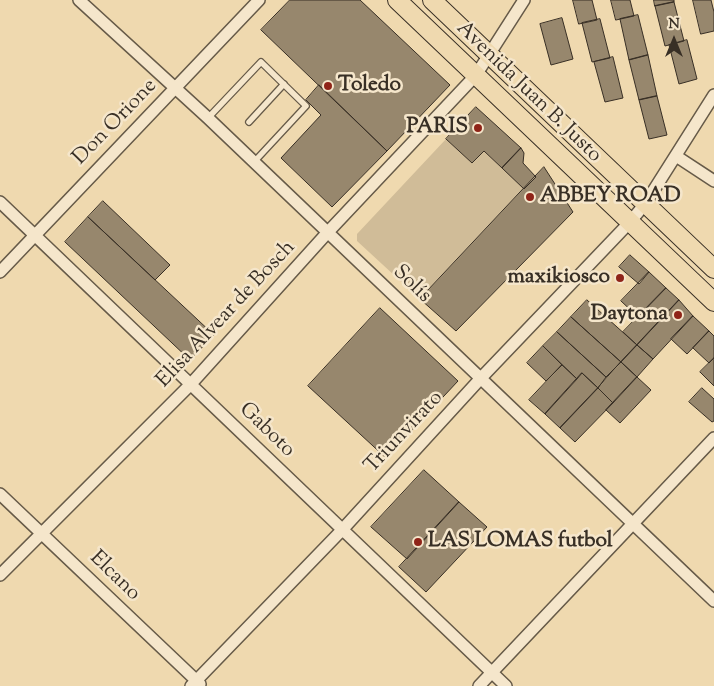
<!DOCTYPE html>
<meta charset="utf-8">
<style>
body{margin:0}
#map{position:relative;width:714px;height:686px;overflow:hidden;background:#efd9af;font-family:"Sorts Mill Goudy",serif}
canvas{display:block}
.north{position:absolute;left:649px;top:15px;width:50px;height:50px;-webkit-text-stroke:4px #f5e6cb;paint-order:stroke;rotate:0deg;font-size:14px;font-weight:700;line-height:20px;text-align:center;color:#382f25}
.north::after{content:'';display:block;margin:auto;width:18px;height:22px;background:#382f25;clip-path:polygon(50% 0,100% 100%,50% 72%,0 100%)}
</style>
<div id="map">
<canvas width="714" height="686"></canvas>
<div class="north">N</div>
</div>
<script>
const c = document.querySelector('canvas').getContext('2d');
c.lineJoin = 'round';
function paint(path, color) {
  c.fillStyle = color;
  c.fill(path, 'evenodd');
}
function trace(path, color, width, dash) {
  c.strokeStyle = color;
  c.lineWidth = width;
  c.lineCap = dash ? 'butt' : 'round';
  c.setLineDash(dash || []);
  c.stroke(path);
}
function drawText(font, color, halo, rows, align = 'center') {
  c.font = font + ' "Sorts Mill Goudy",serif';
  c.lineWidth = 5;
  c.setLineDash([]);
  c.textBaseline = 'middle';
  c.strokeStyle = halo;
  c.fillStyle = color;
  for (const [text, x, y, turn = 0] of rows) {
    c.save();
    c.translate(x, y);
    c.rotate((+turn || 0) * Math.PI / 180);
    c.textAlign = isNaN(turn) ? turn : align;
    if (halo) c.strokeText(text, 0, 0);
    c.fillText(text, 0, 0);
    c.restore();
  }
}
paint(new Path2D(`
 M446,139L472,163L484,151L502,168L521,148L524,153L523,163L536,177L420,299L357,241V234Z`), '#d0bc98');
const building = new Path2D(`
 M290,0H360L450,85L387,151L261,30Z
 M573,0H592L597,20L579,24Z
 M611,0H630L634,16L616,20Z
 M654,0H674V2L655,6Z
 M693,0H711L714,12V31L701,34Z
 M674,2L684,41L665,46L655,6Z
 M638,15L648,55L629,60L620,19Z
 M562,18L573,59L551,65L540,24Z
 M600,19L610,58L592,62L582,23Z
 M687,40L697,79L679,84L669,45Z
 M648,55L657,96L639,100L629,60Z
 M613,57L623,98L605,102L594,62Z
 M319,85L387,151L332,207L281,158L321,115L306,100Z
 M657,96L667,135L649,139L639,100Z
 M476,107L521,148L502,168L484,151L472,163L446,139Z
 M521,148L524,153L523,163L536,177L524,189L502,168Z
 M544,167L573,212L456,331L420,299Z
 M103,201L170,265L155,280L88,217Z
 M88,217L214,335L190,360L65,242Z
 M630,255L649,272L639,284L619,267Z
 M649,272L666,288L638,317L621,301Z
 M666,288L679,300L637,345L623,332Z
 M587,300L637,345L621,362L571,317Z
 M679,300L693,316L653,359L637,345Z
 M380,308L458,381L386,458L308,386Z
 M693,316L709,331L687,354L671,339Z
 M571,317L621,362L606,377L557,332Z
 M709,331L714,336V358L709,363L693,348Z
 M557,332L606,377L598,388L582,373L577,379L543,346Z
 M637,345L653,359L637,377L621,362Z
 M543,346L562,365L546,381L527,363Z
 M714,358V386L700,372Z
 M621,362L637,377L613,403L598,388Z
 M562,365L577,379L545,414L529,400Z
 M582,373L598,388L560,428L545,414Z
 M637,377L651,390L620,423L606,410Z
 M598,388L613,403L575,442L560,428Z
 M702,388L714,399V421L712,422L689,402Z
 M424,470L459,502L407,559L371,527Z
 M459,502L487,527L426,592L399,567Z`);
paint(building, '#97876d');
trace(building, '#382f25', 1);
const lane = new Path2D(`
 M208,118L261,62L306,106L254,162
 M249,122L284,84`);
const street = new Path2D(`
 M79,0L208,118L714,601
 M676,156L714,181
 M0,202L506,686
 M0,272L259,0
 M0,494L200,684
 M0,575L190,385L328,232L476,75L524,0
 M191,686L342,530L481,378L630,222L645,204L714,95
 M479,686L714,438`);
const primary = new Path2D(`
 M397,0L714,302
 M432,0L714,269`);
trace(lane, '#665a48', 8);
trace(street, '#665a48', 14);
trace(primary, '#382f25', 20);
trace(lane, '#f5e6cb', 5.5);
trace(street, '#f5e6cb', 11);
trace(primary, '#efd9af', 18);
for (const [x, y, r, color] of [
 [328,86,5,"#8f2418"],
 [478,128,5,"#8f2418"],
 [530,197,5,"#8f2418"],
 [620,278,5,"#8f2418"],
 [678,315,5,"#8f2418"],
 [418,542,5,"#8f2418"]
]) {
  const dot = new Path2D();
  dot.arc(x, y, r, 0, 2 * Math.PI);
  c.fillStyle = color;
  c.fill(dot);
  trace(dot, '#f5e6cb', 2);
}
drawText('bold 21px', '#382f25', '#f5e6cb', [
 ["Toledo",338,86],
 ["PARIS",468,128,"right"],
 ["ABBEY ROAD",540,197],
 ["maxikiosco",610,278,"right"],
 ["Daytona",668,315,"right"],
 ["LAS LOMAS futbol",428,542]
], 'left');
drawText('21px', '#382f25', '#f5e6cb', [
 ["Avenida Juan B. Justo",528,93,44],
 ["Don Orione",116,123,-46],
 ["Solís",411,285,44],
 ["Elisa Alvear de Bosch",227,315,-47],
 ["Gaboto",266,431,44],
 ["Triunvirato",405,433,-47],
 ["Elcano",114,577,44]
]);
</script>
